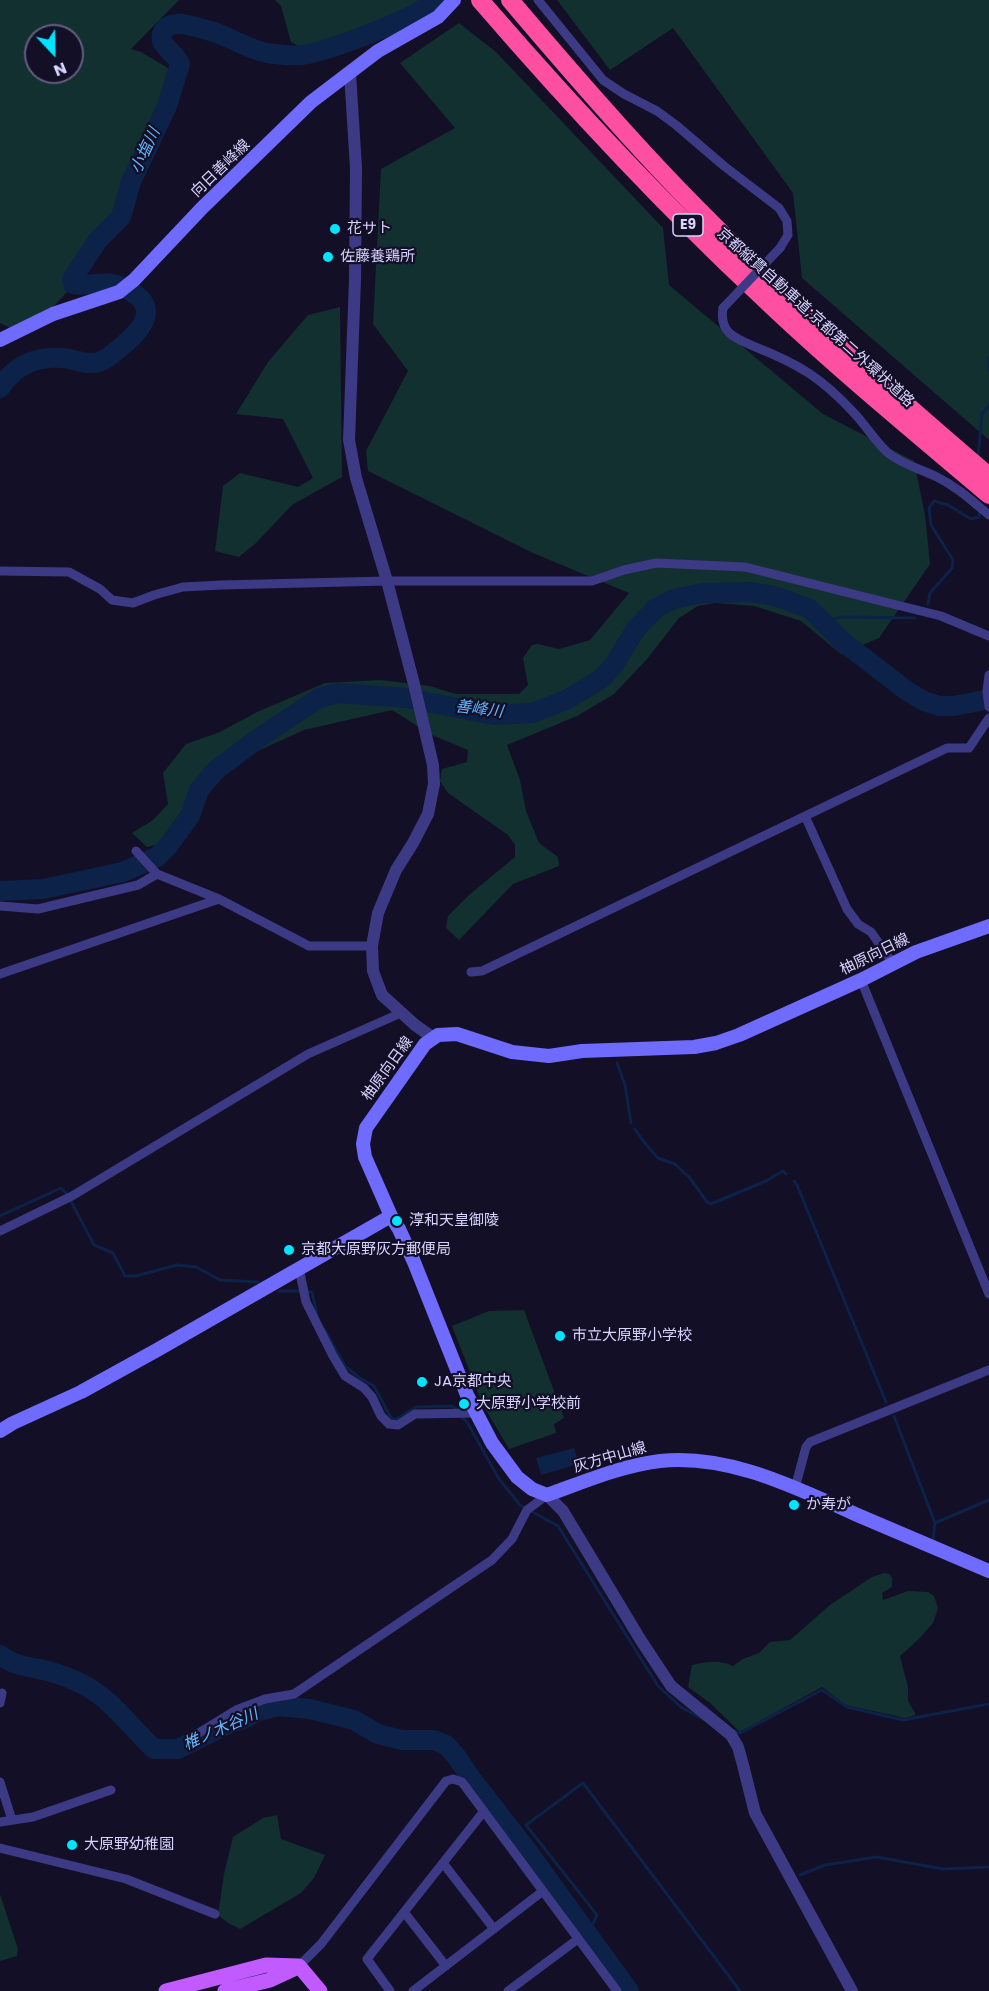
<!DOCTYPE html>
<meta charset="utf-8">
<style>
body{margin:0}
#map{position:relative;width:989px;height:1991px;overflow:hidden;background:#130f26;font-family:Poppins,sans-serif}
canvas{display:block}
.north{position:absolute;left:24px;top:24px;width:60px;height:60px;box-sizing:border-box;background:#130f26;border:2px solid #625e7d;border-radius:50%;rotate:158deg;font-size:16px;font-weight:700;line-height:24px;text-align:center;color:#d9d4ff}
.north::after{content:'';display:block;margin:auto;width:21px;height:27px;background:#00e5ff;clip-path:polygon(50% 0,100% 100%,50% 72%,0 100%)}
</style>
<div id="map">
<canvas width="989" height="1991"></canvas>
<div class="north">N</div>
</div>
<script>
const c = document.querySelector('canvas').getContext('2d');
c.lineJoin = 'round';
function paint(path, color) {
  c.fillStyle = color;
  c.fill(path, 'evenodd');
}
function trace(path, color, width, dash) {
  c.strokeStyle = color;
  c.lineWidth = width;
  c.lineCap = dash ? 'butt' : 'round';
  c.setLineDash(dash || []);
  c.stroke(path);
}
function drawText(font, color, halo, rows, align = 'center') {
  c.font = font + ' Poppins,"Noto Sans JP",sans-serif';
  c.lineWidth = 4.5;
  c.setLineDash([]);
  c.textBaseline = 'middle';
  c.strokeStyle = halo;
  c.fillStyle = color;
  for (const [text, x, y, turn = 0] of rows) {
    c.save();
    c.translate(x, y);
    c.rotate((+turn || 0) * Math.PI / 180);
    c.textAlign = isNaN(turn) ? turn : align;
    if (halo) c.strokeText(text, 0, 0);
    c.fillText(text, 0, 0);
    c.restore();
  }
}
paint(new Path2D(`
 M0,0H179L131,49L141,52L173,71L119,208L82,276L55,305L13,329L0,323ZM36,36H72V72H36Z
 M275,0H422L371,36L316,55L291,42L281,6Z
 M557,0H989V440L802,278L793,193L673,28L610,70Z
 M459,23L496,52L663,228L669,285L823,414L914,461L925,515L930,564L879,638L841,654L801,621L754,606L715,603L698,606L679,618L647,659L614,694L577,716L507,745L520,780L526,811L539,843L558,857L559,866L513,884L459,940L446,928L448,916L469,895L515,857V845L508,835L448,793L440,781L442,769L467,762L468,750L432,735L392,710L304,730L251,754L217,763L186,806L164,843L147,847L132,833L153,820L168,804L163,773L186,744L220,732L257,712L325,683L380,680L430,686L456,694H519L528,685L523,658L532,645L538,644L559,649L590,640L629,593L533,553L368,471L366,451L408,371L373,324L381,169L455,128L400,63Z
 M340,307L342,477L292,505L256,543L239,557L215,551L223,486L240,473L298,487L313,478L283,419L236,414L268,362L308,315Z
 M524,1310L564,1418L554,1424L556,1433L509,1449L483,1405L452,1326L489,1311Z
 M884,1573L889,1574L892,1578V1587L882,1593L883,1600L908,1591L928,1592L934,1596L938,1608L933,1623L919,1639L900,1656L908,1687V1701L916,1715L905,1718L850,1706L844,1704L822,1687L740,1732L710,1703L688,1687L692,1665C706,1662 720,1659 733,1666L743,1659L759,1653L770,1642L790,1640L830,1605L872,1577Z
 M277,1815L281,1839L325,1855L314,1878L301,1893L240,1929L228,1923L218,1915L224,1874L233,1837L263,1818Z
 M0,1894L18,1949L17,1956L0,1961Z`), '#12302f');
paint(new Path2D(`
 M574,1448L579,1464L541,1475L536,1458Z`), '#0c2248');
trace(new Path2D(`
 M989,358V370
 M978,457L982,414L989,405
 M928,604L930,593L952,568L953,560L931,525L929,508L934,501L948,505L971,519L979,517L980,511
 M824,621L842,617L915,618
 M617,1063L625,1085L631,1123
 M635,1129L644,1142L658,1158L675,1164L689,1177L707,1202L711,1204L766,1181L783,1171L786,1174
 M794,1181L797,1185L886,1402
 M0,1216L61,1188L67,1194L94,1245L113,1253L125,1276H136L177,1265L196,1267L220,1280L258,1282
 M279,1291H301
 M307,1292H312L317,1315
 M324,1329L345,1366L360,1378L374,1386L391,1418L395,1420L416,1407L452,1406L460,1411
 M894,1416L935,1523L933,1539
 M461,1417L467,1422L499,1479L520,1505L558,1526L658,1686L682,1708L703,1719
 M935,1523L989,1500
 M734,1731L740,1733L822,1690L847,1707L903,1720L989,1704
 M800,1875L825,1865L877,1857L943,1869L989,1867
 M588,1934L597,1915L526,1825L583,1783L740,1991`), '#0c2248', 3);
trace(new Path2D(`
 M0,388C8,376 17,367 31,362C41,358 52,357 63,358C76,359 86,366 99,362C108,359 115,352 122,346C149,324 160,302 119,286C105,280 88,287 73,284L72,279L98,240L121,217L131,182L167,106L180,64C177,53 154,44 164,30C172,18 195,27 207,30C228,35 246,49 267,53C280,55 295,57 308,54C332,49 421,17 434,0
 M0,891L43,889L123,872L157,857L169,845L190,816L199,790L216,770L259,738L319,698L338,693L406,698L494,715L532,713L566,700L601,679L614,665L635,630L656,608L674,599L693,595L706,593L751,592L774,596L792,602L810,609L842,641L907,691L924,701L939,706H954L989,699
 M0,1655C13,1666 32,1667 48,1671C59,1674 72,1679 82,1684C112,1699 130,1727 154,1749H178L228,1724L243,1719L259,1711L278,1706L310,1709L354,1720L378,1734L402,1740H434L446,1745L456,1756L473,1781L529,1853L629,1991`), '#0c2248', 20);
trace(new Path2D(`
 M538,0L603,80L624,94L657,111L676,125L724,166L779,208L787,221L788,235L780,248
 M723,308C719,332 734,338 753,346C799,364 822,378 855,414C866,426 876,442 888,453C905,466 919,468 937,477C957,487 972,501 989,515
 M0,571L69,572L100,589L112,600L133,603L154,595L183,587L221,585L387,581H592L624,570L656,563L745,567L941,616L989,636
 M989,675L987,691L989,707
 M805,816L847,909L858,924L871,932L894,965
 M136,851L157,874L219,899L309,946H372
 M0,906L38,909L138,885L157,874
 M471,972L482,971L947,748H969L989,718
 M0,974L219,899
 M861,980L989,1294
 M0,1231L72,1196L308,1054L401,1013
 M299,1268L306,1302L333,1356L345,1376L364,1388L372,1397L381,1416L389,1424L398,1425L415,1414L477,1413
 M795,1488L806,1447L810,1442L989,1370
 M0,1694L2,1693L0,1703
 M189,1739L236,1710L265,1699L294,1694L492,1560L512,1539L527,1510L547,1495
 M0,1782L12,1820
 M0,1822L33,1817L111,1790
 M0,1848L126,1879L215,1914
 M443,1863L494,1929
 M404,1912L446,1966
 M299,1966L321,1944L446,1781L453,1779L462,1782L617,1991
 M390,1991L367,1959L484,1811
 M413,1991L543,1891
 M508,1991L578,1939`), '#3d3a85', 9);
trace(new Path2D(`
 M350,73L356,168L355,280L349,440L356,478L387,581L414,684L433,765L434,784L428,814L413,843L396,870L378,913L372,946L373,971L382,995L415,1025L432,1037
 M547,1495L563,1511L640,1639L671,1686L731,1735L738,1747L743,1765L755,1813L852,1991`), '#3d3a85', 12);
trace(new Path2D(`
 M0,340L53,314L119,292L134,280L202,208L311,102L378,51L438,17L454,0
 M989,926L916,952L861,980L739,1035L716,1043L694,1047L582,1051L549,1056L512,1052L457,1034L438,1035L425,1044L366,1128L363,1144L365,1157L391,1216L399,1229L414,1262L467,1395L492,1443L517,1477L532,1489L547,1495C584,1482 620,1466 660,1461C729,1454 794,1487 855,1514C900,1533 944,1552 989,1571
 M0,1431L13,1423L81,1392L157,1350L391,1216`), '#6f6bff', 14);
trace(new Path2D(`
 M166,1991L266,1965L299,1966L320,1991
 M225,1991L270,1980L296,1968`), '#c25bff', 15);
trace(new Path2D(`
 M480,0C568,102 660,201 759,294C832,364 911,429 989,495
 M510,0C565,65 620,129 679,190C777,291 882,385 989,476`), '#ff4fa3', 18);
trace(new Path2D(`
 M723,308L780,248`), '#3d3a85', 9);
for (const [x, y, r, color] of [
 [335,229,6,"#00e5ff"],
 [328,257,6,"#00e5ff"],
 [397,1221,6,"#00e5ff"],
 [289,1250,6,"#00e5ff"],
 [560,1336,6,"#00e5ff"],
 [422,1382,6,"#00e5ff"],
 [464,1404,6,"#00e5ff"],
 [794,1505,6,"#00e5ff"],
 [72,1845,6,"#00e5ff"]
]) {
  const dot = new Path2D();
  dot.arc(x, y, r, 0, 2 * Math.PI);
  c.fillStyle = color;
  c.fill(dot);
  trace(dot, '#130f26', 2);
}
for (const [x, y, w] of [
 [688,225,30]
]) {
  const box = new Path2D();
  box.roundRect(x - w / 2, y - 11, w, 22, 4.5);
  c.fillStyle = '#130f26';
  c.fill(box);
  trace(box, '#d9d4ff', 1.5);
}
drawText('bold 14px', '#d9d4ff', null, [
 ["E9",688,225]
]);
drawText('15px', '#d9d4ff', '#130f26', [
 ["向日善峰線",221,169,-44],
 ["京都縦貫自動車道;京都第二外環状道路",815,318,42],
 ["柚原向日線",875,955,-26],
 ["柚原向日線",388,1069,-54],
 ["灰方中山線",610,1458,-16]
]);
drawText('15px', '#d9d4ff', '#130f26', [
 ["花サト",347,229],
 ["佐藤養鶏所",340,257],
 ["淳和天皇御陵",409,1221],
 ["京都大原野灰方郵便局",301,1250],
 ["市立大原野小学校",572,1336],
 ["JA京都中央",434,1382],
 ["大原野小学校前",476,1404],
 ["か寿が",806,1505],
 ["大原野幼稚園",84,1845]
], 'left');
drawText('italic 16px', '#62b6ff', '#130f26', [
 ["小塩川",146,151,-65],
 ["善峰川",479,710,7],
 ["椎ノ木谷川",221,1730,-24]
]);
</script>
